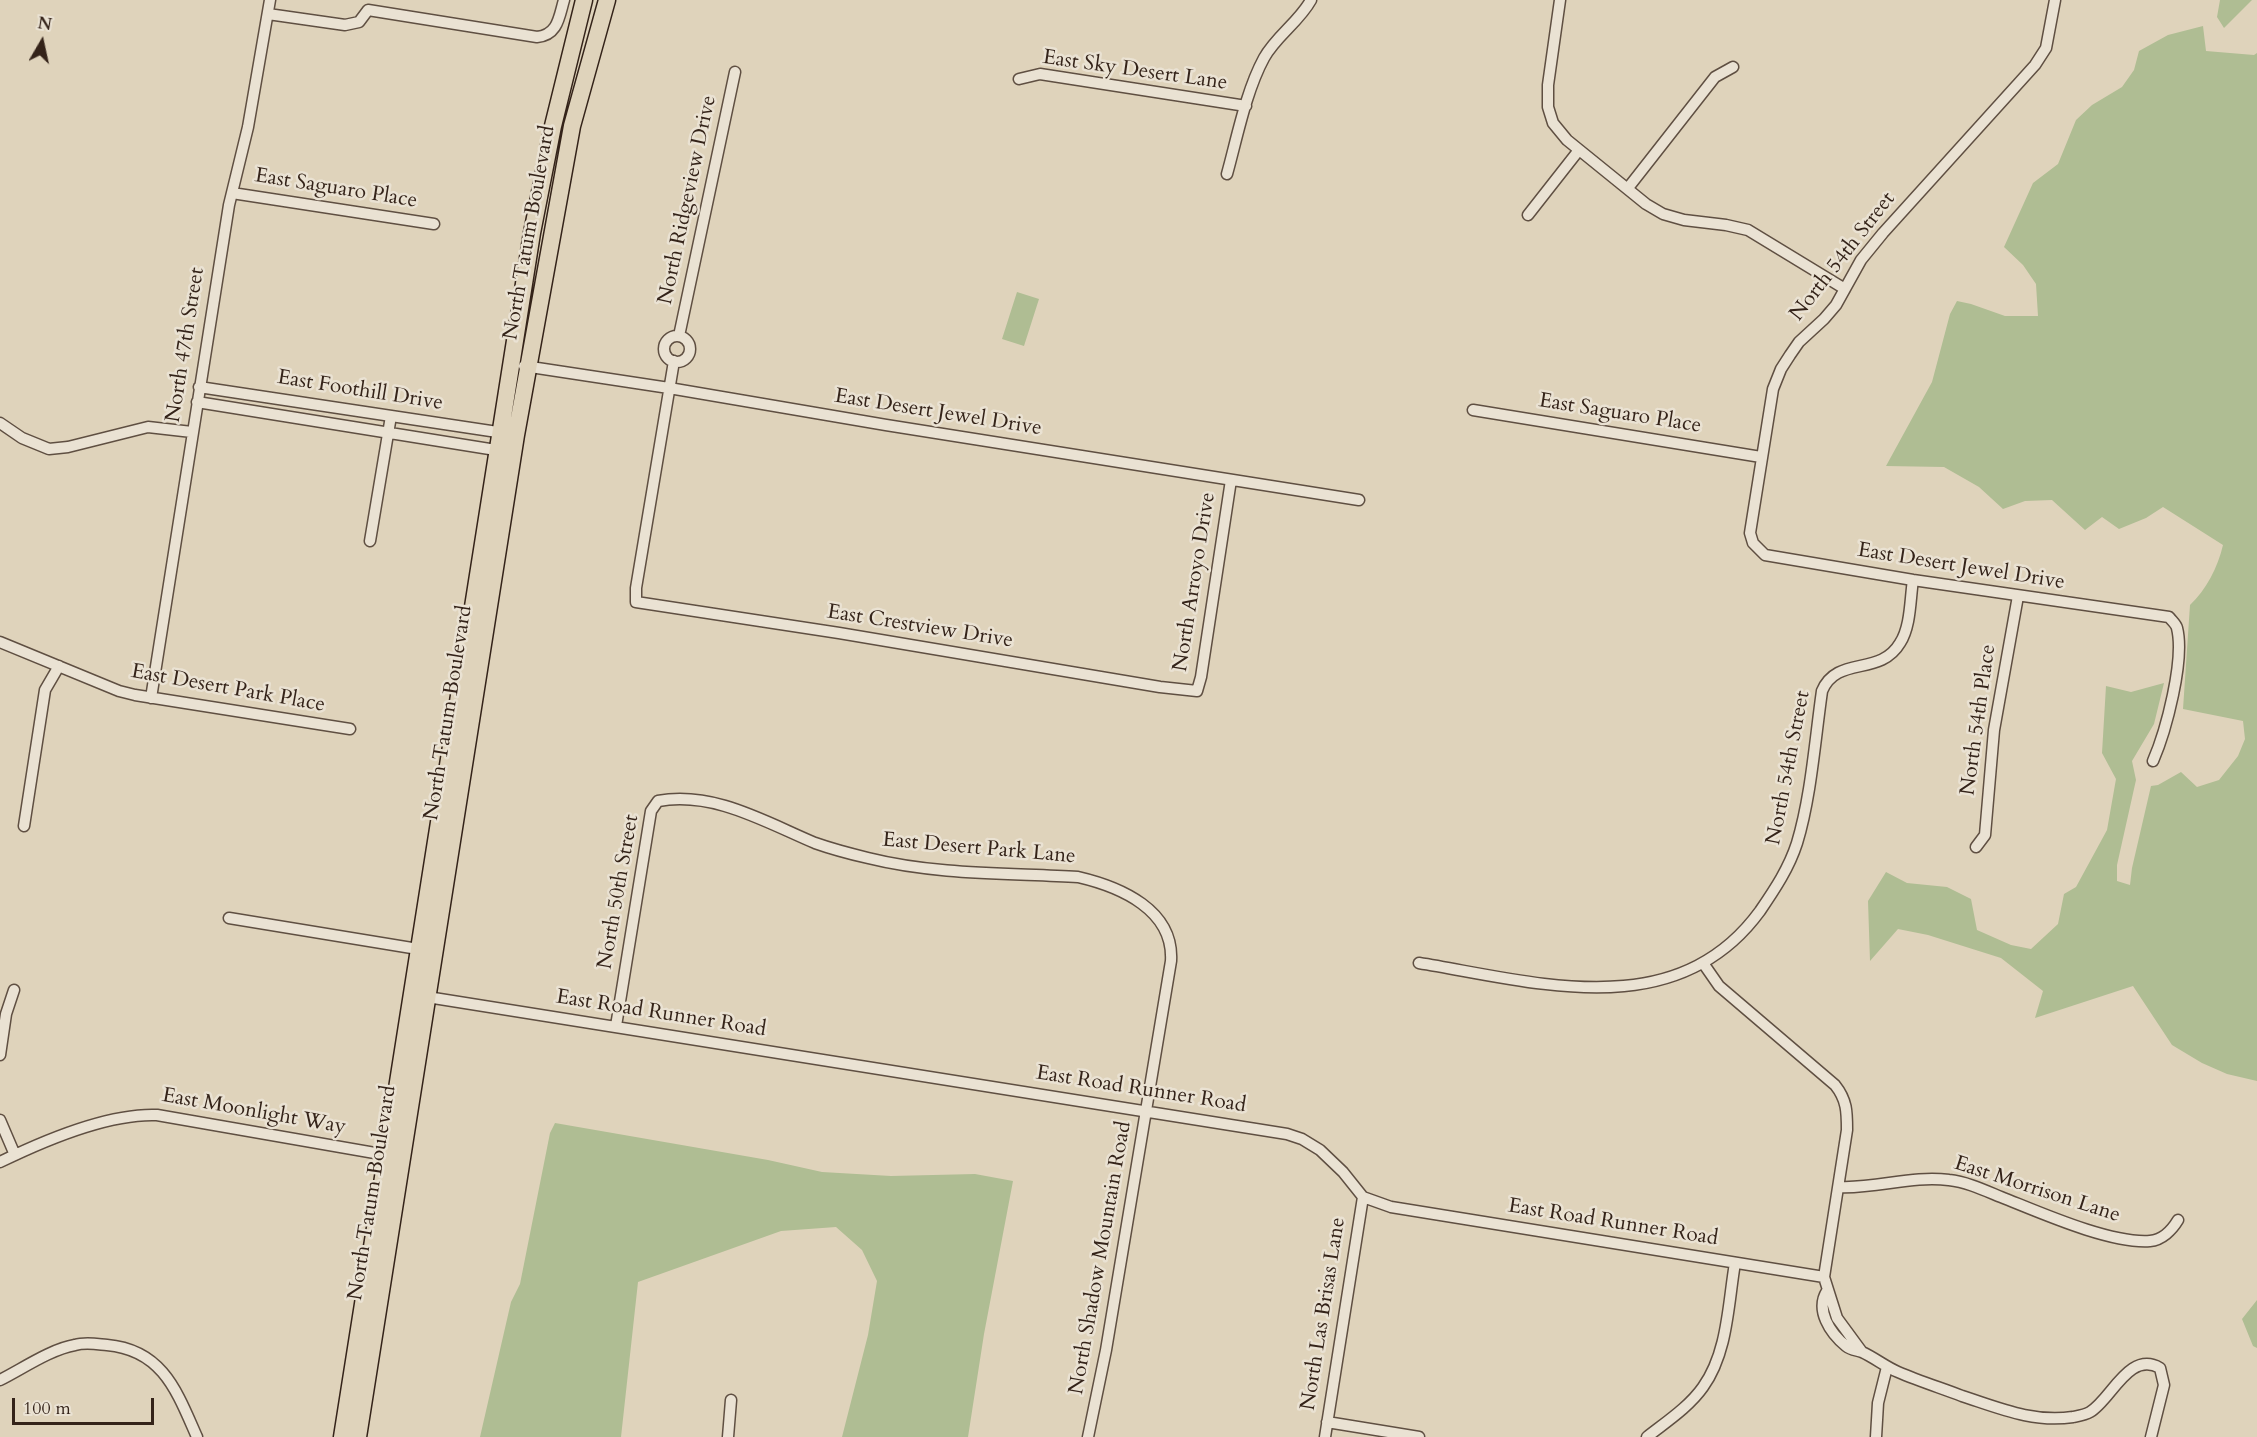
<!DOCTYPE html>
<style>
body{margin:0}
#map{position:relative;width:2257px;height:1437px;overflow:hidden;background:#dfd3bb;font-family:Cardo,serif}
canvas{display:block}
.north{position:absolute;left:12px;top:12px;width:60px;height:60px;-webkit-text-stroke:4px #eae2d3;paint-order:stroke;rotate:9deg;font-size:16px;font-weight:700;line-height:24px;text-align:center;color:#342319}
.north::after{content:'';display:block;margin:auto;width:21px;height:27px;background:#342319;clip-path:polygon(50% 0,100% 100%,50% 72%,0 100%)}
.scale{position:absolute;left:12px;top:1398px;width:142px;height:27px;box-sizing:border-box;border:3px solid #342319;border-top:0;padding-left:8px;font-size:18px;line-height:21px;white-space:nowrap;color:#342319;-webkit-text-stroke:4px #eae2d3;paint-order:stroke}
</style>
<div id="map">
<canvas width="2257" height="1437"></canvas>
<div class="north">N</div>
<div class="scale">100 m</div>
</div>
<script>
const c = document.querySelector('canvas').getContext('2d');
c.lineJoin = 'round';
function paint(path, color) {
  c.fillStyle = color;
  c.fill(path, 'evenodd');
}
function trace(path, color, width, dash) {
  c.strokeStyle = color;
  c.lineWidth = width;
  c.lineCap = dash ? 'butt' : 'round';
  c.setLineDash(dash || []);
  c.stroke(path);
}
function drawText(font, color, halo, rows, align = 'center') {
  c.font = font + ' Cardo,serif';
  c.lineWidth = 5;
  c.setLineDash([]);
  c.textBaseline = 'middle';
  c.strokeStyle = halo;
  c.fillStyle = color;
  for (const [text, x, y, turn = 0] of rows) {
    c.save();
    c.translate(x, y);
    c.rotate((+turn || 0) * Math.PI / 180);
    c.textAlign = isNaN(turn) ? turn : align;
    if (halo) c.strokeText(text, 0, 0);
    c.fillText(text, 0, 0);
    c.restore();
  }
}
paint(new Path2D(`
 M2220,0H2252L2224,28L2217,17Z
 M2203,26L2206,51L2254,55L2257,53V1081L2227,1074L2202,1063L2172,1045L2133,986L2035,1018L2043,991L2001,958L1928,935L1898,929L1870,961L1868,901L1886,872L1907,883L1947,887L1971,899L1977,930L2011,945L2031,949L2058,924L2064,894L2076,887L2107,830L2116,779L2102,753L2106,686L2131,692L2164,683L2154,724L2132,761L2136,780L2117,865V881L2130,885L2132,868L2151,786L2158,785L2181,772L2197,787L2219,780L2238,756L2245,739L2243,721L2183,709L2190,605C2206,590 2218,567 2223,545L2163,507L2146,518L2119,529L2102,517L2085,530L2052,500L2025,501L2003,509L1979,487L1944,467L1886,466L1932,382L1950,314L1957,301L1971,304L2005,316H2038L2036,284L2023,265L2004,247L2033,183L2058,164L2076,120L2092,105L2122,87L2134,70L2139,51L2168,35Z
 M1017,292L1039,299L1024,346L1002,339Z
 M555,1123L768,1160L822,1172L891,1176L975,1174L1013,1181L984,1334L968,1437H842L868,1335L877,1281L862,1250L836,1227L781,1231L638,1282L621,1437H480L511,1302L520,1284L550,1133Z
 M2257,1300V1348L2253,1346L2242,1319Z`), '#afbd93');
const street = new Path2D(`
 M1560,0L1548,85V107L1553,123L1567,140L1646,204L1663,214L1684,220L1726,225L1748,230L1845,289
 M2055,0L2046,48L2035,65L1883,233L1861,260L1836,305L1824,319L1799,342L1790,355L1781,369L1773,389L1750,533L1753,543L1765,555L1913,580L2169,617C2172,621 2176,624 2177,628C2185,660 2166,731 2153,761
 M268,14L345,25L359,22L368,10L537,37C558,35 559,17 564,0
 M1019,79L1040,74L1246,106
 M1227,174C1237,138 1246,91 1264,58C1276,36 1299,22 1311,0
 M1628,188L1715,77L1733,67
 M232,193L434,224
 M1528,215L1579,150
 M679,336L735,72
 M664 349a13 13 0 1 1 26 0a13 13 0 1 1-26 0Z
 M674,361L636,588V602L839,633L1160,687L1197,691L1201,677L1231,480
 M524,366L669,388L886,425L1359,500
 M199,387L504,433
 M197,402L502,451
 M1473,410L1761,457
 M0,423L22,438L49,449L68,447L148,427L192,432
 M370,541L391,416
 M0,642L119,691L135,695L350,729
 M151,698L229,205L248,127L270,0
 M24,826L45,690L59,666
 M1976,847L1985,835L1994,730L2018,596
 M229,918L424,950
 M1419,963C1536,982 1676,1026 1760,911C1775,889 1789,868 1797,843C1811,797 1815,740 1822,691C1837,655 1880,677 1900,643C1911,626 1910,599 1913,580
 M1703,963L1719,986L1835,1085C1847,1100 1847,1112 1847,1130L1824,1277L1837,1318L1862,1352
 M421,996L1287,1134L1302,1139L1320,1150L1343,1172L1363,1197L1391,1207L1824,1277
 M616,1026L651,811L658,801C714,791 765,822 815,843C832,849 851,854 868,858C936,875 1009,873 1078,877C1121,887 1174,910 1171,961L1106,1350L1088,1437
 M0,1055L6,1014L14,990
 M0,1120L15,1155
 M0,1162C43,1141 109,1113 157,1115L392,1156
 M1839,1187C1876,1189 1912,1175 1949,1180C1967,1182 1984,1190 2001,1197C2039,1212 2110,1244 2150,1241C2162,1240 2172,1230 2178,1220
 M1827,1291C1815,1310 1830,1333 1846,1346C1851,1350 1856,1350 1862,1352C1875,1358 1886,1367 1898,1372C1919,1381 1941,1388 1962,1396C1999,1408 2033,1423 2073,1417C2078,1416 2085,1415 2090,1412C2111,1400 2129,1350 2160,1368L2164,1385L2151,1437
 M0,1380C22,1369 51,1349 75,1345C85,1342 96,1344 107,1345C163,1350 177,1392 197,1437
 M1327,1422L1419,1437
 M728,1437L731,1400
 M1325,1437L1363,1197
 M1647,1437C1666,1422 1689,1407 1703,1387C1728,1352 1728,1304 1735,1263
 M1876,1437L1878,1403L1887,1367`);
const primary = new Path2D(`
 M342,1437L532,233L553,126L584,0
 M358,1437L516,435L572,126L607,0`);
trace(street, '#5f4f42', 13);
trace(primary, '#342319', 19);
trace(street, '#eae2d3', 10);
trace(primary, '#dfd3bb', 16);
drawText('21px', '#342319', '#eae2d3', [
 ["East Sky Desert Lane",1135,71,8],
 ["East Saguaro Place",336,189,9],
 ["North Ridgeview Drive",688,200,-78],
 ["North Tatum Boulevard",530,233,-80],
 ["North 54th Street",1843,257,-52],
 ["North 47th Street",186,345,-81],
 ["East Foothill Drive",360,391,9],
 ["East Desert Jewel Drive",938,413,9],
 ["East Saguaro Place",1620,414,9],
 ["East Desert Jewel Drive",1961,567,9],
 ["North Arroyo Drive",1195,582,-81],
 ["East Crestview Drive",920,627,9],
 ["East Desert Park Place",228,689,10],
 ["North Tatum Boulevard",449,713,-81],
 ["North 54th Place",1979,720,-82],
 ["North 54th Street",1789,768,-79],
 ["East Desert Park Lane",979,849,5],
 ["North 50th Street",619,892,-80],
 ["East Road Runner Road",661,1014,9],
 ["East Road Runner Road",1141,1090,9],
 ["East Moonlight Way",254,1112,10],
 ["East Morrison Lane",2037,1190,18],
 ["North Tatum Boulevard",373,1193,-81],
 ["East Road Runner Road",1613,1223,9],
 ["North Shadow Mountain Road",1101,1258,-80],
 ["North Las Brisas Lane",1324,1314,-81]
]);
</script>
